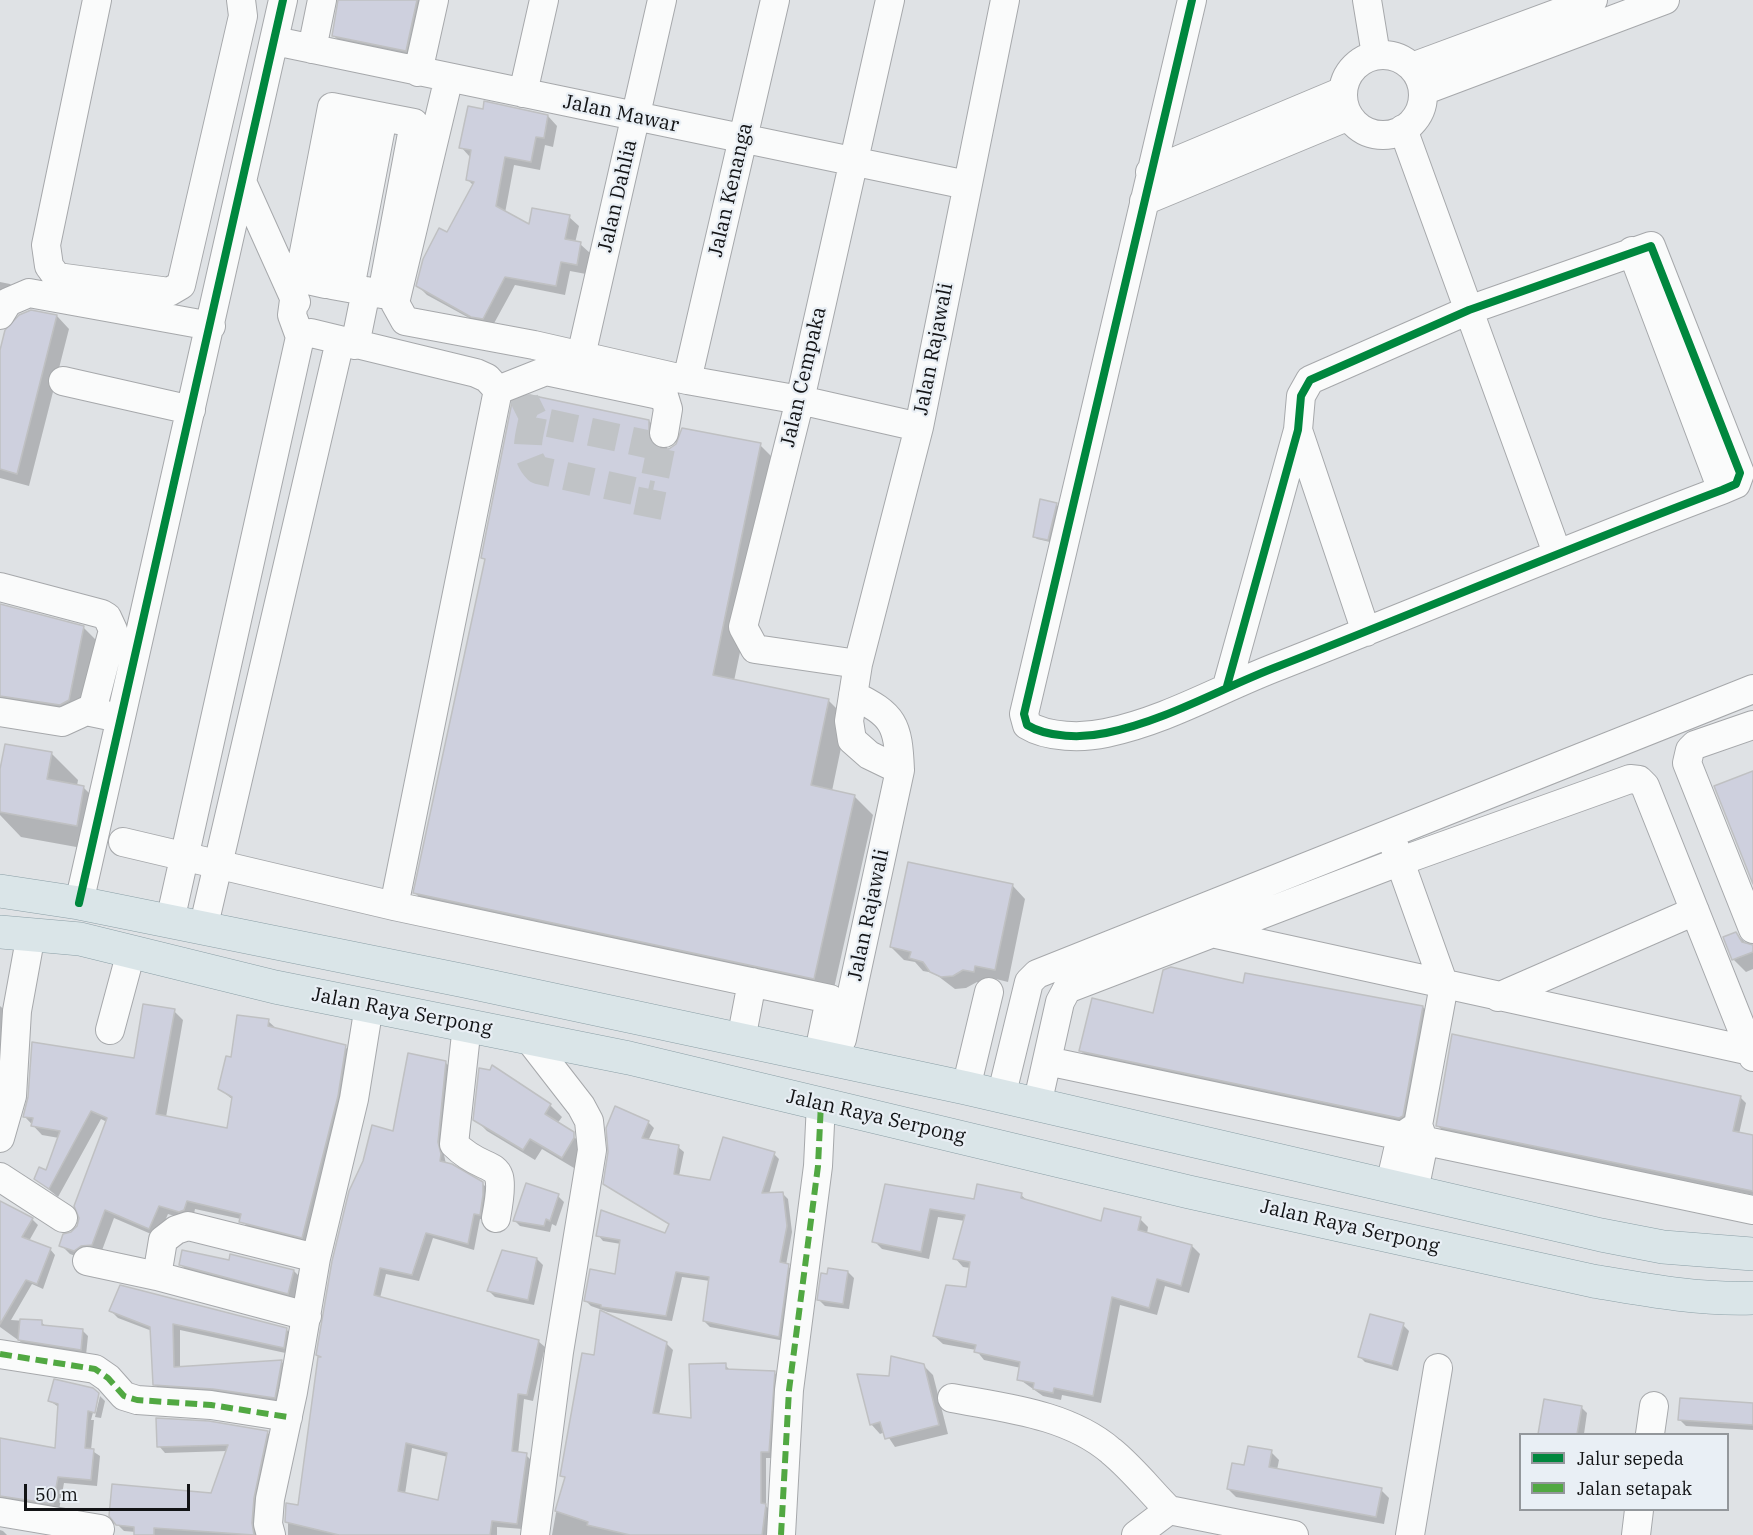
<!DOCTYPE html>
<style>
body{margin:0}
#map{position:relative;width:1753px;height:1535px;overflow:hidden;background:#dfe2e5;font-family:"IBM Plex Serif",serif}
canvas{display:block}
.legend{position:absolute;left:1519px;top:1433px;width:210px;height:78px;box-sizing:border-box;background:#e9eff5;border:2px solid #93979b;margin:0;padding:8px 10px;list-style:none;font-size:18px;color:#121315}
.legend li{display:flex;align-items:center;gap:12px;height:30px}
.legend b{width:30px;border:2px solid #93979b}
.scale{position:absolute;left:24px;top:1484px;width:166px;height:27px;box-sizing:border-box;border:3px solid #121315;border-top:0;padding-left:8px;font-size:18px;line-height:21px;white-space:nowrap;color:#121315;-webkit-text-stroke:4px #e9eff5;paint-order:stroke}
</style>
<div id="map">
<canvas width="1753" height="1535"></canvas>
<ul class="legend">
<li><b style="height:8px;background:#00873e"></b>Jalur sepeda</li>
<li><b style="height:8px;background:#51a842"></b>Jalan setapak</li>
</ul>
<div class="scale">50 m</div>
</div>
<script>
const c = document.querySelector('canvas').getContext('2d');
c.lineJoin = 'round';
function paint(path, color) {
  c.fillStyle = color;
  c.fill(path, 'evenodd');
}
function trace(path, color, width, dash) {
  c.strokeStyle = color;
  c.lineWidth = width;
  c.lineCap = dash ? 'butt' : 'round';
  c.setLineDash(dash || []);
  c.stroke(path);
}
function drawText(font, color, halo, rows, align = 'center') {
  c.font = font + ' "IBM Plex Serif",serif';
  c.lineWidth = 4.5;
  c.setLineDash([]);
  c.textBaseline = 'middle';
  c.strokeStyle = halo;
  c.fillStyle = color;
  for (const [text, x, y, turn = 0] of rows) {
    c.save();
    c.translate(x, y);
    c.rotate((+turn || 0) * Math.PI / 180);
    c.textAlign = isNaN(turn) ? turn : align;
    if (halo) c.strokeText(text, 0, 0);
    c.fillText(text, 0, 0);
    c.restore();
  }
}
paint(new Path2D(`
 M339,0H425L411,57L339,41L333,35Z
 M548,116L557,126L553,147L545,145L540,170L514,165L505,213L530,226L569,217L579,226L575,243L580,244L590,253L586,274L570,271L565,295L515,285L492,327L482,325L427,295L418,286L474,186L467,179L470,157L461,147Z
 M0,282L10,284L22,296L0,319Z
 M31,312L57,316L69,329L29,486L0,478V357Z
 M649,421L668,440L667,449L678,445H760L779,464L734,681L828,700L847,719L832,791L854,796L873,815L832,997L434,912L415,893L486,561L483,558Z
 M1056,504L1059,507L1050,542L1037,539L1034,536Z
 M0,606L84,628L96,640L82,713L0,714Z
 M51,753L78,780L77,786L83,787L110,814L104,852L21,837L0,815V778Z
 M909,864L1013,886L1025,899L1008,982L988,977L986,984L977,982L966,988L955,989L934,973L923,971L915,962L904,960L891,947Z
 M1736,934L1747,944L1753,945V969L1746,972L1733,959Z
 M1244,985L1423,1007L1431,1015L1408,1126L1088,1058L1080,1050L1154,1015Z
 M0,1006L9,1014L0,1113Z
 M174,1011L183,1020L166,1117L228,1129L233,1100L220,1089L232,1059L268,1021L278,1030L345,1047L354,1055L311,1246L250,1230L241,1219L195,1209L193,1219L188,1220L168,1214L158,1237L114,1218L101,1253L84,1259L70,1254L61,1245L78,1227L107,1122L101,1119L58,1197L36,1179L47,1172L59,1138L42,1135L25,1117L135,1059Z
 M446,1063L452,1069L443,1150L446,1164L482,1183L489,1190L486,1220L480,1219L474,1250L433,1238L419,1281L386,1274L380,1298L538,1341L545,1347L533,1401L524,1399L518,1454L526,1455L532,1461L523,1529L497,1527V1535H288V1505L299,1507L320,1357L318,1355L394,1133ZM412,1448L448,1457L439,1502L405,1494Z
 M493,1068L550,1105L562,1117L557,1124L584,1145L585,1150L574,1168L542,1149L535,1160L487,1131L475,1119Z
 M1740,1097L1746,1103L1739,1134L1753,1136V1195L1444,1132L1438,1126Z
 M648,1122L654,1128L648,1141L678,1147L684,1152L679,1176L711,1182L774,1154L779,1159L769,1194L782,1193L788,1199L792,1232L786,1265L794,1271L785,1341L710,1327L704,1321L710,1281L682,1277L672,1321L608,1312L591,1306L586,1301L616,1276L621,1244L603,1241L598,1235H666L670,1225L605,1183Z
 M887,1186L976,1200L1021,1195L1029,1202L1102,1223L1140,1219L1148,1227L1147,1234L1192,1246L1200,1254L1189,1293L1165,1286L1157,1315L1120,1305L1101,1403L1062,1395L1061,1400L1043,1396L1019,1379L1021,1368L984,1360L976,1350L943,1344L934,1336L967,1289L970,1268L963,1267L955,1258L965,1221L938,1217L929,1259L882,1249L874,1241Z
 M558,1196L564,1202L556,1226L552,1224L550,1232L520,1226L514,1220Z
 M0,1214L32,1219L38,1225L29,1241L50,1249L55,1255L43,1289L32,1284L11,1320L41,1322L47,1327L82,1330L88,1336L86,1355L25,1345L0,1327Z
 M537,1259L543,1265L534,1305L495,1297L489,1291Z
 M230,1262L294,1271L303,1280L298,1302L190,1274L180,1264Z
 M848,1272L854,1278L849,1309L825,1306L819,1300Z
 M111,1311L286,1329L293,1336L290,1354L180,1330V1368L281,1361L288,1368L281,1404L161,1391L154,1384L152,1331L118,1318Z
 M1403,1325L1409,1331L1398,1371L1365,1362L1359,1356Z
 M666,1343L673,1350L659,1415L693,1420L725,1365L731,1371L774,1372L780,1379L775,1458H766V1506L772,1512L768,1535H552L557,1507L566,1479L562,1475L595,1357Z
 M923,1365L933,1375L948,1434L895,1447L885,1432L880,1434L871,1424L890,1377Z
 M98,1394L91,1420H94L91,1450L100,1456L97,1486L64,1483L59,1510L0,1505V1440L57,1449L60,1408L50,1401Z
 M100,1396L105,1401L101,1418L95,1417Z
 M1545,1401L1581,1407L1587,1413L1584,1434H1539Z
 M1753,1404V1430L1686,1426L1680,1420Z
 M267,1432L273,1438L258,1535H136V1532L124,1531L117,1524L212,1495L227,1451L165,1453L159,1446Z
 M1271,1452L1279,1460L1277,1470L1381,1490L1389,1498L1384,1524L1236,1497L1228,1489L1245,1467Z
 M0,1530L3,1531L7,1535H0Z`), '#0003');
const building = new Path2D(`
 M338,0H417L406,51L332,36Z
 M484,101L548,115L544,138L536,137L531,162L505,157L496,206L529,224L532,208L570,215L565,239L581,242L577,265L561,262L556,286L505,277L483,319L471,317L416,286L423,259L439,228L447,232L474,182L466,180L471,150L459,148L468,106L483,109Z
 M31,310L57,315L17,474L0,469V350L5,330L19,315Z
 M530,395L649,420V439L661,449H669L676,444L682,428L761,443L713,675L829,699L811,785L855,795L814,979L413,893L485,559L481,558L512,402Z
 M1040,499L1057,503L1048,540L1033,537Z
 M0,604L84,626L69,700L60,705L0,696Z
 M5,744L52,752L47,779L84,786L77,826L0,812V769Z
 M1753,771V884L1714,786Z
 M908,862L1013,884L995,970L975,966L974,972L963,970L953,976L941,977L930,972L923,962L909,958L911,952L890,947Z
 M1736,932L1742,942L1753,945V952L1732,960L1723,937Z
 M1171,967L1243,983L1245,973L1423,1006L1403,1116L1399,1118L1079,1051L1092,998L1153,1013L1163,970Z
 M143,1004L175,1009L156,1114L227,1128L232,1097L218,1089L226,1056L231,1057L237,1015L269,1019L268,1026L346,1045L338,1096L302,1238L239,1222L241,1214L187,1201L184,1210L179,1212L159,1206L149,1229L105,1210L92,1245L81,1246L74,1251L59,1246L63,1234L71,1232L77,1226L79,1218L74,1206L107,1118L91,1111L49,1189L34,1179L39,1167L46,1170L60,1131L31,1126L33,1118L23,1117L28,1097L32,1042L134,1058Z
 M1452,1034L1741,1096L1733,1131L1753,1135V1191L1436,1126Z
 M408,1053L446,1061L438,1142L441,1154L440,1161L452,1164L483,1182V1195L480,1215L474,1214L468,1244L426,1233L412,1275L380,1268L374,1295L539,1340L527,1395L518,1394L512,1451L527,1453L517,1524L492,1521L490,1535H339L285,1522L286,1503L298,1505L318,1357H321L316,1355L332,1261L349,1191L363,1161L372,1125L393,1131ZM406,1443L447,1453L438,1500L398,1491Z
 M492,1065L551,1104L545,1114L574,1132V1138L562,1158L530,1139L523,1150L473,1120L479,1068L490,1070Z
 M615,1106L649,1121L642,1138L679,1145L674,1174L710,1180L723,1137L775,1152L762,1193L783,1192L787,1226L780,1262L789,1264L779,1337L703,1321L709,1277L676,1272L666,1316L601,1307V1305L584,1301L590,1269L615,1274L620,1240L596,1236L601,1210L665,1233L669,1224L603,1184L608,1152L606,1128Z
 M526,1183L559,1194L550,1221L546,1219L544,1226L513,1221Z
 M885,1184L974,1199L977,1184L1022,1193L1021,1198L1101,1221L1104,1208L1141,1217L1138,1230L1192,1245L1181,1286L1157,1279L1149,1308L1112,1297L1093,1396L1054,1388L1053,1393L1033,1389L1034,1383L1017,1380L1020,1362L974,1352L976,1345L933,1336L946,1285L966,1287L970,1262L953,1259L965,1215L930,1209L921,1252L872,1242Z
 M0,1201L33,1218L22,1237L51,1248L37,1284L26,1280L0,1324Z
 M182,1250L229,1260L230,1254L294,1270L288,1294L179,1265Z
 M502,1250L537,1258L528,1300L487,1291Z
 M828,1268L848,1271L843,1304L817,1300L821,1273L827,1274Z
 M120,1285L287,1328L284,1348L173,1324L174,1367L282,1360L275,1398L213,1389L153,1385L150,1327L109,1311Z
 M600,1310L667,1342L653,1413L691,1418L689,1364L726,1363V1369L775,1371L769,1452H761V1503L766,1504L762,1535H630L587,1525L588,1522L555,1511L565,1477L560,1476L582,1353L594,1355Z
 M1370,1314L1404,1323L1392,1366L1358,1357Z
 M20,1319L42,1320V1325L83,1329L81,1350L18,1340Z
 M891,1356L924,1364L939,1425L885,1439L880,1422L870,1425L857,1374L889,1376Z
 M54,1379L93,1388L99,1393L95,1413L88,1411L85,1448L94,1449L91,1480L58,1477L53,1504L0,1496V1438L55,1448L58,1404L48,1401Z
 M1680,1398L1753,1403V1425L1678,1420Z
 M1544,1399L1582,1406L1577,1434H1538Z
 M156,1418L209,1421L268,1431L254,1498L252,1523L254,1535L154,1528V1535H134V1527L116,1525L109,1516L112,1484L211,1493L228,1445L157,1447Z
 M1248,1446L1272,1450L1269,1467L1382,1488L1376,1517L1227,1489L1232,1463L1244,1465Z`);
paint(building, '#ced0de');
trace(building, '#bfc0c2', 1.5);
trace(new Path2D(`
 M526,394L525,401L533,417L544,422L661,447
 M533,417C529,438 522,454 538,470L652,495
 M647,517L664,433`), '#c0c3c6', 28, [28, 14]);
const minor = new Path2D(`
 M97,0L46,245L49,266L57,277L169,292L181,285L243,16L241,0
 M1192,0L1024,714L1027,725C1048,738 1083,738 1106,733C1168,720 1221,688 1279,666C1427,608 1573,546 1722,490L1736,484L1740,473L1651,246L1469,310L1310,380L1301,396L1298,430L1227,686
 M1367,0L1376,55
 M275,41L967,185
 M312,49L322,0
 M1343 95a40 40 0 1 1 80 0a40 40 0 1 1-80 0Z
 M1412,67L1593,0
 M418,72L434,0
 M449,77L395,303L405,321L534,345L687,380L800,400L919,427
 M1423,91L1665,0
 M523,93L544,0
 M1403,129L1557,553
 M1150,172L1343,91
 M243,184L296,302
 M1144,201L1349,116
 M1632,251L1722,490
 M332,285L382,294L414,123L383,117
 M350,288L383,117L332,107L299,278L326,284L359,113
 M0,315L8,302L29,293L211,326
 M300,337L311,333L476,373L487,378L498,390
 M355,345L366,291
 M581,356L662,0
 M687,380L775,0
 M63,381L191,410
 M498,390L546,371L664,396L668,409L664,433
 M1298,430L1366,632
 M0,587L102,614L107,617L113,630L92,711
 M858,664L755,649L743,627L800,400L890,0
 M0,712L62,722L86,711L110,716
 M1753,725L1695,745L1690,750L1687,763L1753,929
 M900,770L869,755L852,740L849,721L858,664L919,427L1005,0
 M123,842L394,906L830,999L818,1057
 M1394,845L1444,985L1418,1125L1424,1142L1414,1191
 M79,903L283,0
 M394,906L498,390
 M170,921L300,337L292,315L294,300
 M203,929L340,341
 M1212,933L1751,1051
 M1498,997L1695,911
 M467,1025L454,1144C490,1180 509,1150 496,1218
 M110,1030L131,952
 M529,1039L581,1106L589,1121L592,1150L559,1352L535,1535
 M842,1039L900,770C898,724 894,715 853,695
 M741,1040L752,982
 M1047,1061L1753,1210
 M966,1088L989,992
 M1001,1097L1029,982L1037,974L1753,689
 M1037,1105L1060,1002L1067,989L1401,861L1630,779L1639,780L1645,786L1753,1057
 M0,1138L12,1096L17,1011L31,934
 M0,1177L63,1218
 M1390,1185L1401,1137L1417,1126
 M87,1261L157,1276L307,1316
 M157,1276L163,1240L176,1230L188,1226L316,1258
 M0,1354L95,1369L108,1378L124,1396L137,1400L211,1405L288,1417
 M952,1398C1005,1408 1068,1414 1111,1451C1132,1468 1150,1491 1169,1510
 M1650,1434L1654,1406
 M0,1512L100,1529
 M271,1535L268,1524L270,1499L293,1392L316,1258L354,1099L369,1006
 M781,1535L789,1390L818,1166L821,1103
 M1136,1535L1169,1510L1294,1535
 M1410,1535L1438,1368
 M1636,1535L1639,1510`);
const major = new Path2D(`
 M0,891L79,903L465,981L966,1088L1601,1235L1663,1247L1753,1254
 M0,932L80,939L275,987L629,1058L1189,1192L1593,1281C1646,1290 1699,1300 1753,1298`);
trace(minor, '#a6a8ab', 30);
trace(major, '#8b9fa6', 34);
trace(minor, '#fafbfb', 28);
trace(major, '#dae5e8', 33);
trace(new Path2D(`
 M0,1354L95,1369L108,1378L124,1396L137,1400L211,1405L288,1417
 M781,1535L789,1390L818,1166L821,1103`), '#51a842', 6, [12, 6]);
trace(new Path2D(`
 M1192,0L1024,714L1027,725C1048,738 1083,738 1106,733C1168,720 1221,688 1279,666C1427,608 1573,546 1722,490L1736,484L1740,473L1651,246L1469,310L1310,380L1301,396L1298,430L1227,686
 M79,903L283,0`), '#00873e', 8);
drawText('20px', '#121315', '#e9eff5', [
 ["Jalan Mawar",621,114,12],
 ["Jalan Kenanga",731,190,-77],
 ["Jalan Dahlia",618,196,-77],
 ["Jalan Rajawali",934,349,-79],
 ["Jalan Cempaka",804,377,-77],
 ["Jalan Rajawali",869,915,-78],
 ["Jalan Raya Serpong",402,1012,11],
 ["Jalan Raya Serpong",876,1117,13],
 ["Jalan Raya Serpong",1350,1227,13]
]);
</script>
